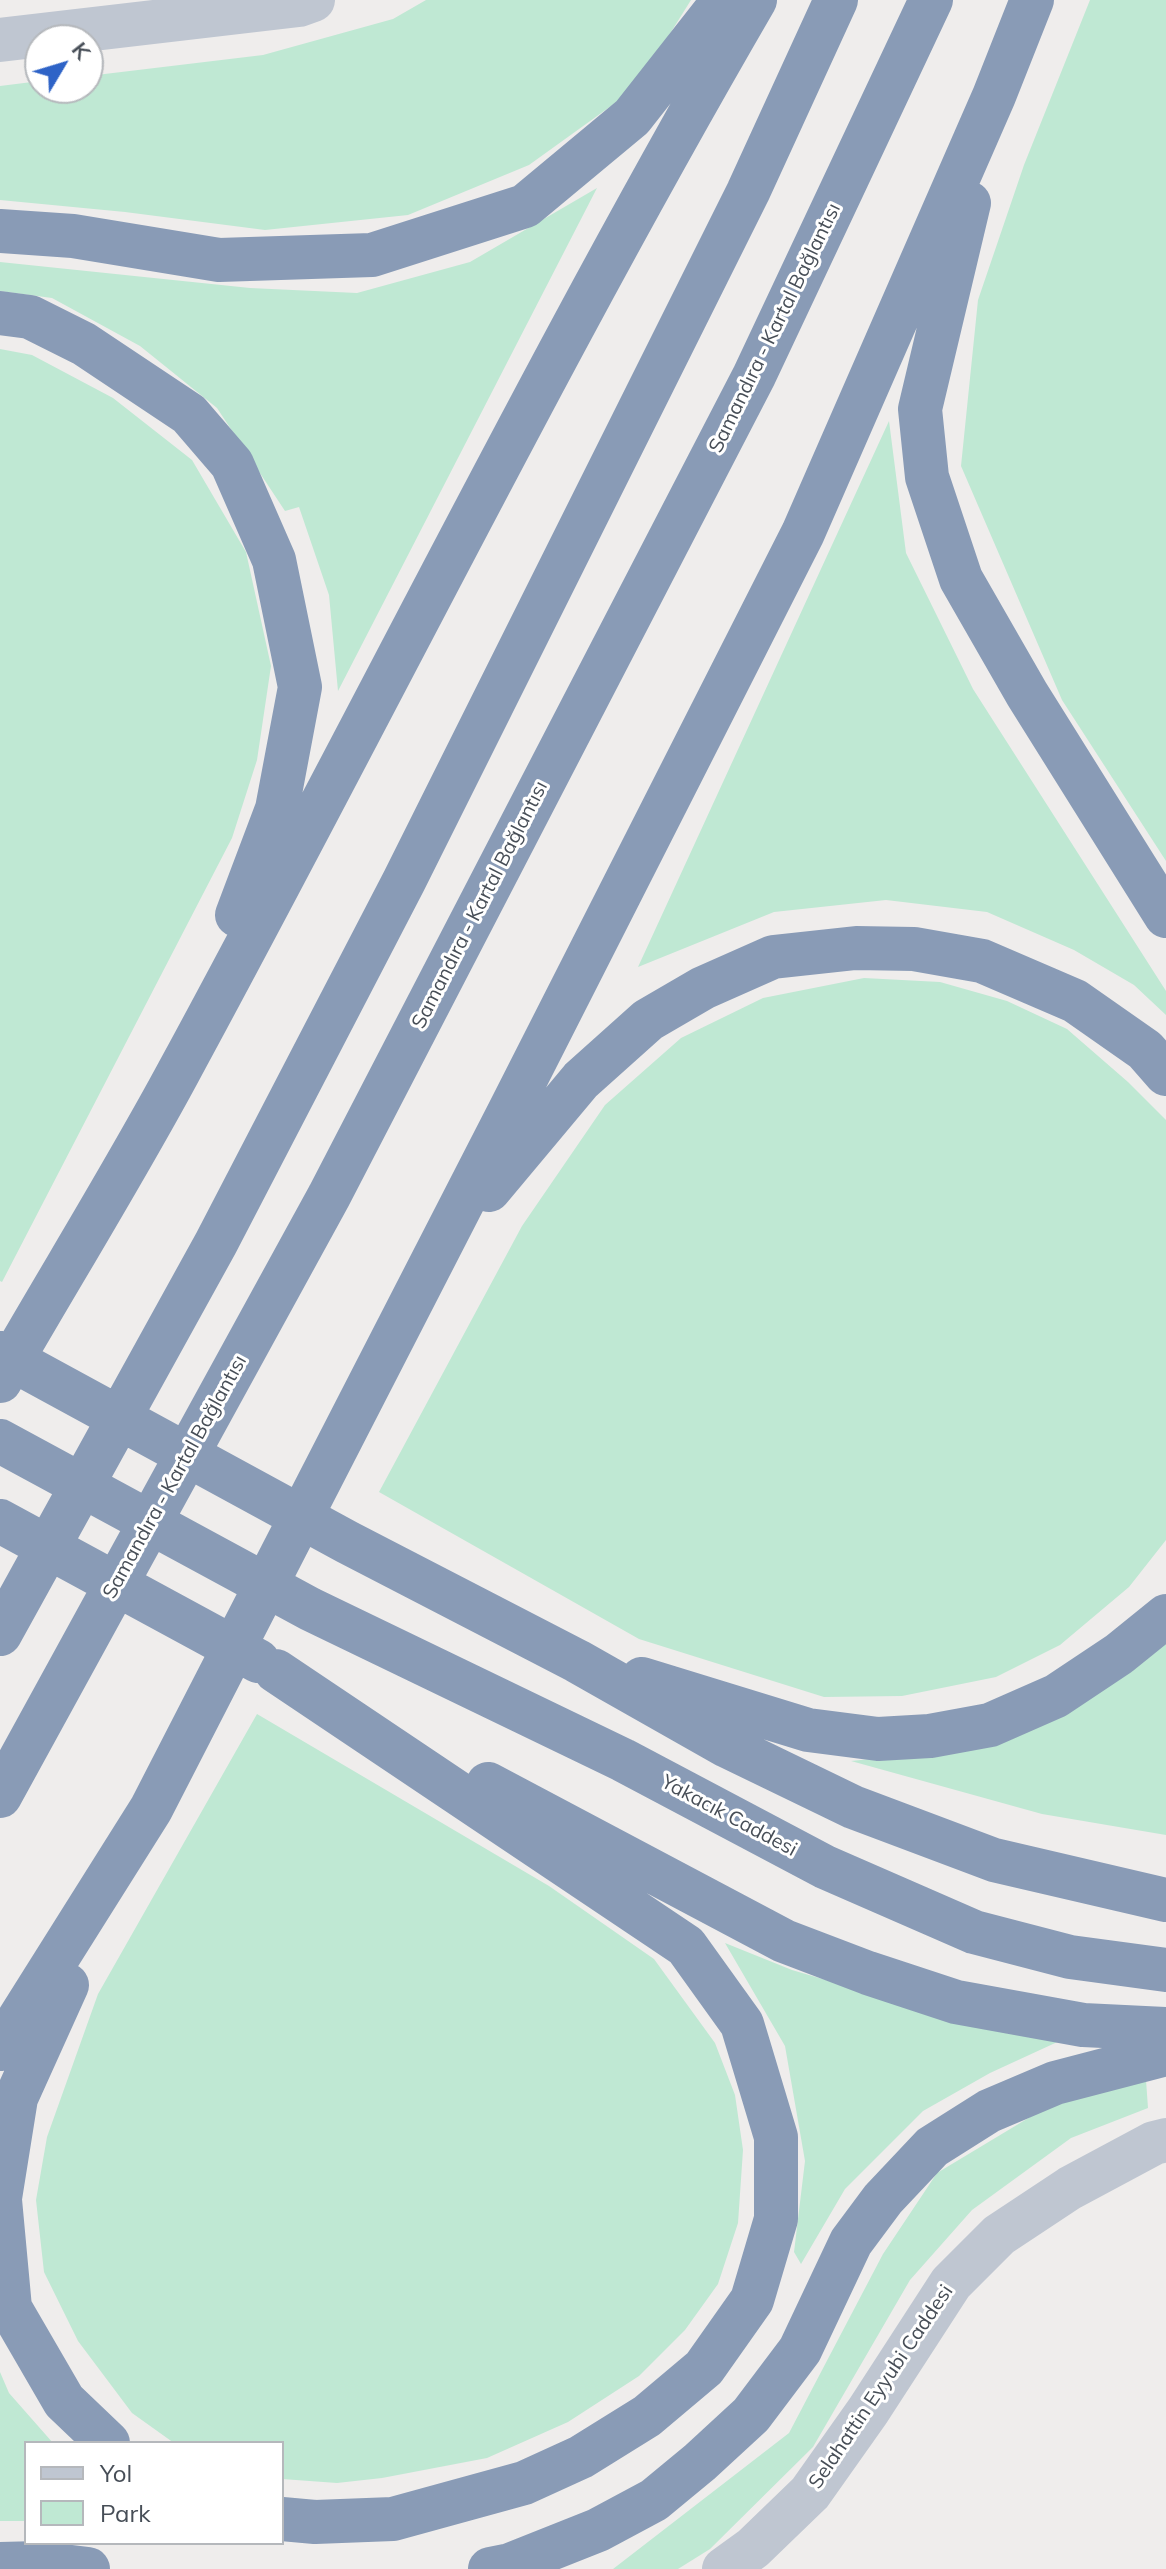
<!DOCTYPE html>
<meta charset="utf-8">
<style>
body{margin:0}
#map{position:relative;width:1166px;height:2569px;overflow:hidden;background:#efedec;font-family:Mulish,sans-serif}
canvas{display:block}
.legend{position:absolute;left:24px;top:2441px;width:260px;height:104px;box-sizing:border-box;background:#fff;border:2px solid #b5b8bc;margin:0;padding:10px 14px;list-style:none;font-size:24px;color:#474e57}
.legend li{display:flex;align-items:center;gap:16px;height:40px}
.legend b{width:40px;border:2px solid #b5b8bc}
.north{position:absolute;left:24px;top:24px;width:80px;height:80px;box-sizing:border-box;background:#fff;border:2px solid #b5b8bc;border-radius:50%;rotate:52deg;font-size:22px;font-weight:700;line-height:32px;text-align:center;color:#474e57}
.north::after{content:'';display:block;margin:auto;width:28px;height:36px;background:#2e63c7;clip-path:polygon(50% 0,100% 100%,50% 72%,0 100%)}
</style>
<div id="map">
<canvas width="1166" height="2569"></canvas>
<ul class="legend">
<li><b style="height:10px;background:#bfc6d1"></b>Yol</li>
<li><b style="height:22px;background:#bfe8d3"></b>Park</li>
</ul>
<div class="north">K</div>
</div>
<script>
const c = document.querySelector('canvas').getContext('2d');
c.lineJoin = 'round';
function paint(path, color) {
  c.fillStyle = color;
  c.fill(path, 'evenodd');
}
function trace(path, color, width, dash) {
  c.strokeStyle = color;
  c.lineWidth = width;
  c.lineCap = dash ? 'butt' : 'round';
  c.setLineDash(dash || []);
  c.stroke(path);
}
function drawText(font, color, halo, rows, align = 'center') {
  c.font = font + ' Mulish,sans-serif';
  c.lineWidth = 6;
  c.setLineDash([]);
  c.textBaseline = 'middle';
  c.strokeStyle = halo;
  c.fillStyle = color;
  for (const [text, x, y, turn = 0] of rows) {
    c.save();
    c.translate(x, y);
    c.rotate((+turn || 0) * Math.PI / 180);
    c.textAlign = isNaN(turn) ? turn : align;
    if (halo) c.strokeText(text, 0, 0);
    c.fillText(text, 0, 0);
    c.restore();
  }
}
paint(new Path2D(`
 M426,0H691L636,88L529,165L408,215L265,230L125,212L0,200V86L40,81V88H88V76L263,55L393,19Z
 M1090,0H1166V861L1062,700L961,466L978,300L1024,165Z
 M597,188L338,691L329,595L299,507L285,511L217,408L140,346L52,298L0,291V262L250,288L357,293L470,262Z
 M0,349L32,355L113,398L192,460L246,552L271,666L257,760L232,838L2,1282L0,1281Z
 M889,421L906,553L973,689L1166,991V1015L1134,985L1074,950L987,912L886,900L774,912L638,967Z
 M864,978L940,982L1007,1001L1067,1029L1128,1082L1166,1120V1540L1129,1587L1060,1645L996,1677L902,1696L824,1697L639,1639L379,1492L522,1226L605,1105L681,1038L763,998Z
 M1166,1637V1835L1042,1814L851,1761L938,1752Z
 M257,1714L549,1886L654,1959L715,2043L735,2095L743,2150L738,2223L718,2284L685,2330L639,2376L568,2422L487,2458L382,2478L337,2483L282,2479V2443H174L132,2413L78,2341L44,2272L36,2200L47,2137L98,1994Z
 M725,1943L792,1970L945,2015L1066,2038L990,2073L923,2111L845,2189L801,2264L794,2252L805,2161L785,2046Z
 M1146,2080L1148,2108L1071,2138L972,2210L910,2280L813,2447L710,2549L678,2569H613L789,2433L883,2254L937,2173L1065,2096Z
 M0,2372L9,2393L53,2443H26V2521H0Z`), '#bfe8d3');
trace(new Path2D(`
 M0,40L299,5L313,0
 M724,2569L753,2548L810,2493L868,2411L951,2283L999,2235L1070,2188L1154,2143L1166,2140`), '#bfc6d1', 44);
trace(new Path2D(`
 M969,203L920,409L927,477L961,579L1027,694L1166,916
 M0,231L73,236L219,260L372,255L525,206L632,117L724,0
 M0,313L30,317L84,344L189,414L232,464L274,560L300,687L277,809L237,915
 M489,1190L581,1080L648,1020L703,988L773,957L856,948L914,949L982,961L1075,1001L1145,1050L1166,1074
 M0,1353L347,1542L577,1661L727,1746L853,1807L994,1860L1166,1900
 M0,1381C59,1278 122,1177 178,1073C372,716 551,351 755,0
 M0,1441L310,1609L623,1760L825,1867L974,1932L1070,1957L1166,1970
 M0,1521L258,1661
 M0,1634L216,1243L404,881L748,192L836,0
 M276,1671L686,1946L742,2024L776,2137V2219L752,2300L704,2368L647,2416L581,2457L524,2483L393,2519L315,2522L282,2519
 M642,1679L808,1730L878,1739L930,1736L990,1725L1056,1696L1119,1654L1166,1616
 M488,1784L784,1941L868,1973L956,2002L1083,2025L1166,2029
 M0,1796L329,1196L754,376L931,0
 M0,2049L151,1809L508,1114L803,533L994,96L1032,0
 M0,2198L16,2098L67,1985
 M0,2200L10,2308L64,2401L108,2443
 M0,2564L39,2563L88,2569
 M490,2569L510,2565L598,2530L654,2500L700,2462L751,2415L800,2350L851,2242L883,2199L932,2147L989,2111L1055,2083L1166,2054`), '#899bb6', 44);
drawText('20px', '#474e57', '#fff', [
 ["Samandıra - Kartal Bağlantısı",775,328,-64],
 ["Samandıra - Kartal Bağlantısı",480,905,-63],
 ["Samandıra - Kartal Bağlantısı",175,1477,-61],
 ["Yakacık Caddesi",729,1816,28],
 ["Selahattin Eyyubi Caddesi",881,2387,-56]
]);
</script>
